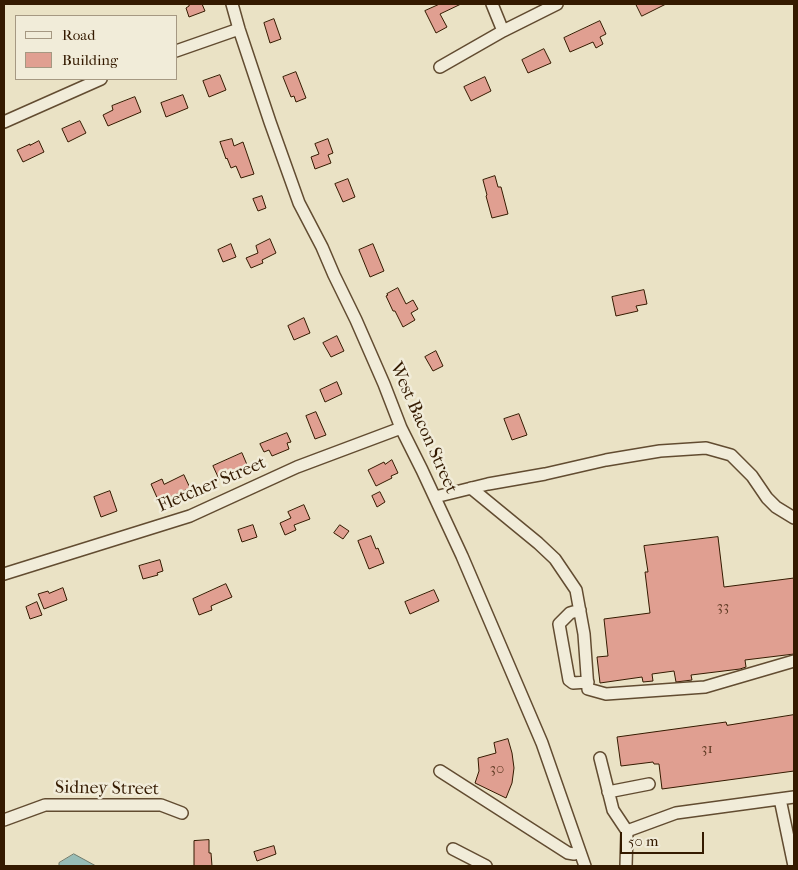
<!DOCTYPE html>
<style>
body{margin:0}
#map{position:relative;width:798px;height:870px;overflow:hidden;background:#eae2c5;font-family:"IM FELL French Canon",serif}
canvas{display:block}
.frame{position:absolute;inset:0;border:5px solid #341a00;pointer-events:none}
.legend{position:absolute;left:15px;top:15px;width:162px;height:65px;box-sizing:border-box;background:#f1ecd9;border:1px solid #a59882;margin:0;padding:6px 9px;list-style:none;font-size:15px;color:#341a00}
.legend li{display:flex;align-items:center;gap:10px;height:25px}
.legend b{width:25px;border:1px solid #a59882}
.scale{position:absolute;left:620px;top:832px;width:84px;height:22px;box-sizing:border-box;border:2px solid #341a00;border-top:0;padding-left:6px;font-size:15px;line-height:18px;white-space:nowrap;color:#341a00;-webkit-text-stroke:4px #f1ecd9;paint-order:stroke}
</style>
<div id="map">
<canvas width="798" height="870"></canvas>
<div class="frame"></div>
<ul class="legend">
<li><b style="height:6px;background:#f1ecd9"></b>Road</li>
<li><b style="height:14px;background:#e09f91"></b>Building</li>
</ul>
<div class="scale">50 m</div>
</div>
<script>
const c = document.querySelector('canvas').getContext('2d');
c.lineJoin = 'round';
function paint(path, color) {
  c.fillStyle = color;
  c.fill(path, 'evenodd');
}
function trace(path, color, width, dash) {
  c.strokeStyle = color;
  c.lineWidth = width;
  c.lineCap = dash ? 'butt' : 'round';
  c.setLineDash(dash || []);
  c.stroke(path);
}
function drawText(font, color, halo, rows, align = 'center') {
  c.font = font + ' "IM FELL French Canon",serif';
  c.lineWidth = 5;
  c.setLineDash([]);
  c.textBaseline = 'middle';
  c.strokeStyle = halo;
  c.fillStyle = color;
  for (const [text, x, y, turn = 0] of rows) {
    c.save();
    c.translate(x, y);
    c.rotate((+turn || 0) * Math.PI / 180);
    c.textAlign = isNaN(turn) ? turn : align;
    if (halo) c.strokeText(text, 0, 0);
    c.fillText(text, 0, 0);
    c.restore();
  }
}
const water = new Path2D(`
 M74,854L96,866H59V863Z`);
paint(water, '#98bdb7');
trace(water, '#707c6e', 1);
const building = new Path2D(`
 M188,4H202L205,11L189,17L186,8L189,6Z
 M440,4H461L440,14L447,27L436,33L425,11Z
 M636,4H666L642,16Z
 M274,19L281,39L270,43L264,23Z
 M600,21L606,34L600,37L603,44L596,48L593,42L570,52L564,38Z
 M544,49L551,63L528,73L522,60Z
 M296,72L306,98L296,102L294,96L291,97L283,77Z
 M220,75L226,90L209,97L203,81Z
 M485,77L491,91L471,101L464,87Z
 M183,95L188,108L166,117L161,103Z
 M135,97L141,112L108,126L103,115L113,110L112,106Z
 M80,121L86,133L68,142L62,129Z
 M232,139L234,146L243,142L254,174L241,178L236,166L231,168L227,158L226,159L220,142Z
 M328,139L333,153L328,155L331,163L315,169L311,157L319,154L315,144Z
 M39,141L44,152L23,162L17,150L30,144V145Z
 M495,176L498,187H501L508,214L492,218L486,196L487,195L483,180Z
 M348,179L355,197L343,202L335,184Z
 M262,196L266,208L258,211L253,199Z
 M270,239L276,253L262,260L263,263L251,268L246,258L258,253L256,246Z
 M231,244L236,257L223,262L218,250Z
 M373,244L384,271L370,277L359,250Z
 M398,288L406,304L413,300L418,309L411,313L415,320L403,327L395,311H393L386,296L388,295L387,294Z
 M644,290L647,304L636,306L638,311L616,316L612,297Z
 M304,318L310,333L294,340L288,326Z
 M337,336L344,351L331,357L323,343Z
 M436,351L443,366L433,371L425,357Z
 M337,382L342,394L325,402L320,390Z
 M316,412L326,435L315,439L306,416Z
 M519,414L527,435L512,440L504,419Z
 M287,433L291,442L287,443L289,449L272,456L269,450L264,452L260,444Z
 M242,453L248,467L219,479L213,466Z
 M392,460L398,473L391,476L392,478L376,486L368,470L384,462L385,464Z
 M184,475L190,488L159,502L151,484L162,479L164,484Z
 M110,491L117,511L101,517L94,497Z
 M380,492L385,502L377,507L372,496Z
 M304,505L310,519L294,525L296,530L285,535L280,523L291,518L288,512Z
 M253,525L257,537L242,542L238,530Z
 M340,525L349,531L343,539L334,533Z
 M371,536L376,549L378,548L384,563L369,569L358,541Z
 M718,537L724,587L794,578V654L745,660L746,667L740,669L691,675L692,680L676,682L674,671L652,674L653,681L643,682L642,677L600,683L597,657L608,656L604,619L650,613L645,572H648L644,546Z
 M160,560L163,571L157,573L158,575L143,579L139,566Z
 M226,584L232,597L211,606L212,610L199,615L193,599Z
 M63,588L67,600L44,609L38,594L48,591L49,593Z
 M434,590L439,601L410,614L405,602Z
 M37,602L42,615L30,619L26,607Z
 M794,715V771L662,789L659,764H654L653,762L621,766L617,737L726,722L727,725Z
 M508,739L512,753L514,768L512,783L506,798L475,783L479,771L478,758L496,753L494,743Z
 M209,840V853H211L212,866H194V841Z
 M274,846L276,854L257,861L254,852Z`);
paint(building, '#e09f91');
trace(building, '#341a00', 1);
const minor = new Path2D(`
 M232,4L239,29L270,122L299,203L322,247L334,275L356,320L384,384L401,428L422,470L462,556L542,743L585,866
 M492,4L503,31
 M176,51L239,29
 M440,67L503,31L557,4
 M4,122L101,79
 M471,488L538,543L555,559L576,590L584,634L588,689L606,694L705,687L794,661
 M435,497L488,484L545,474L606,460L660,451L706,448L731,455L752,476L767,498L776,507L794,518
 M4,574L190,516L297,467L401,428
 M580,610L570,613L559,624L569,680L573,683L588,682
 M600,758L613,810L627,831
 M440,771L568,853L574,854L580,852
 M608,792L649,784
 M780,799L794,866
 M4,820L45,805H161L182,813
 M453,849L486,866
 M626,866L627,831L676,813L794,797`);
trace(minor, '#624c31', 14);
trace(minor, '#f1ecd9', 11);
drawText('15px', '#5f3b24', null, [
 ["33",723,607],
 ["31",707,749],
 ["30",497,769]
]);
drawText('18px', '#341a00', '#f1ecd9', [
 ["West Bacon Street",423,428,66],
 ["Fletcher Street",212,485,-23],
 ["Sidney Street",107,789,1]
]);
</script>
